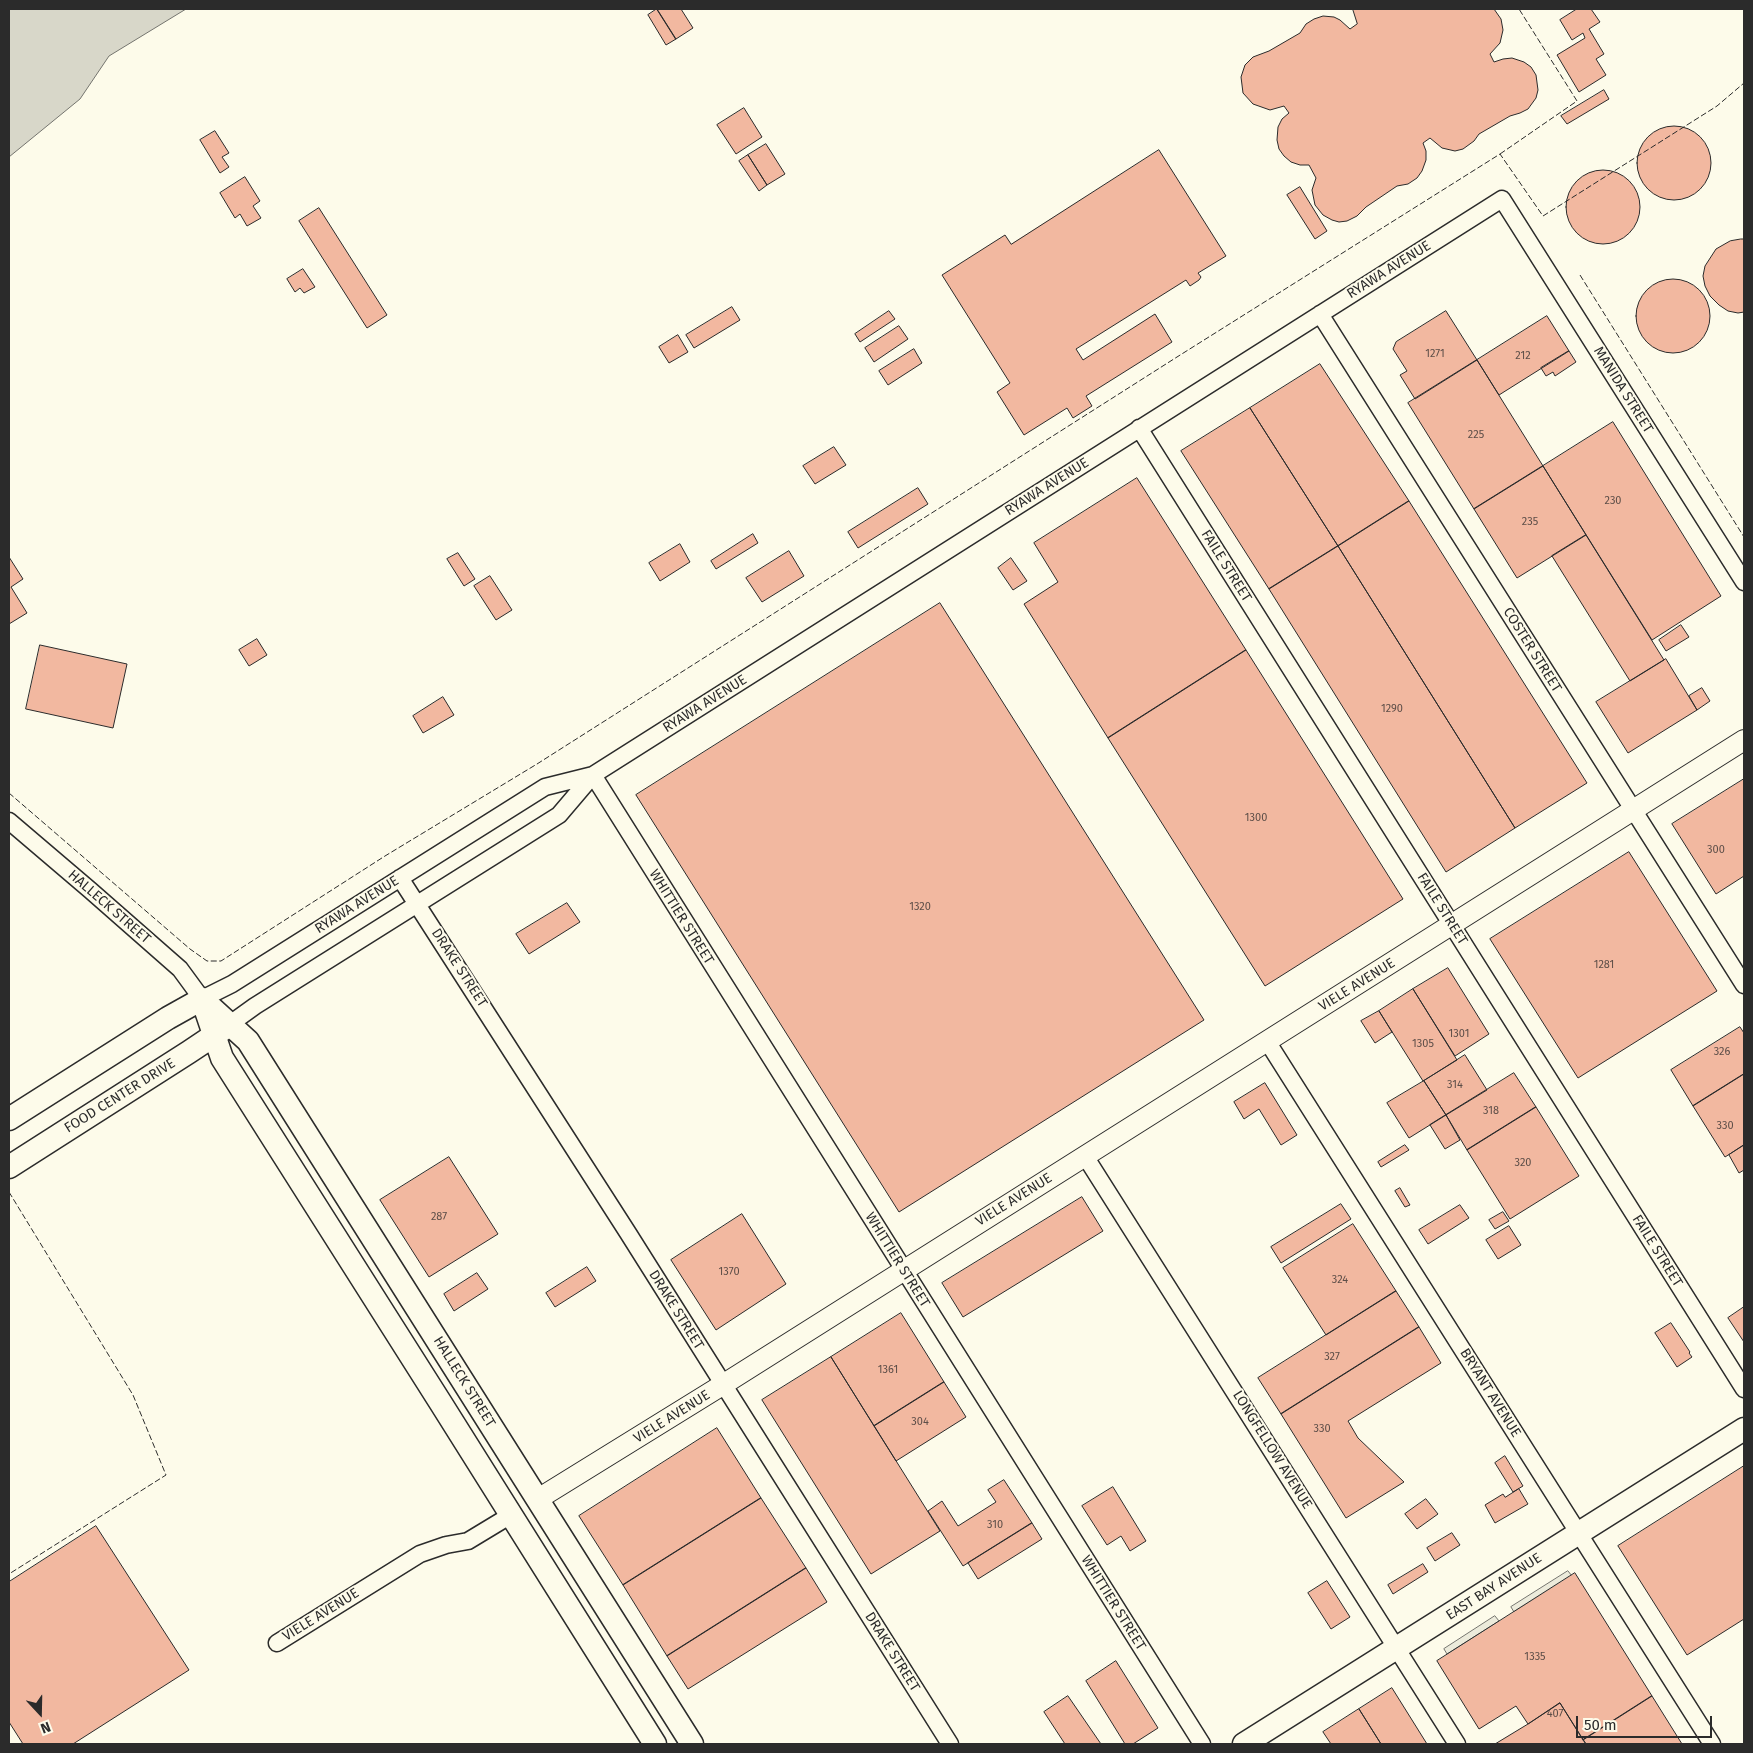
<!DOCTYPE html>
<style>
body{margin:0}
#map{position:relative;width:1753px;height:1753px;overflow:hidden;background:#fdfbea;font-family:"Fira Sans",sans-serif}
canvas{display:block}
.frame{position:absolute;inset:0;border:10px solid #2b2b2b;pointer-events:none}
.north{position:absolute;left:15px;top:1688px;width:50px;height:50px;-webkit-text-stroke:4px #fdfbea;paint-order:stroke;rotate:159deg;font-size:14px;font-weight:700;line-height:20px;text-align:center;color:#2b2b2b}
.north::after{content:'';display:block;margin:auto;width:18px;height:22px;background:#2b2b2b;clip-path:polygon(50% 0,100% 100%,50% 72%,0 100%)}
.scale{position:absolute;left:1576px;top:1716px;width:136px;height:22px;box-sizing:border-box;border:2px solid #2b2b2b;border-top:0;padding-left:6px;font-size:15px;line-height:18px;white-space:nowrap;color:#2b2b2b;-webkit-text-stroke:4px #fdfbea;paint-order:stroke}
</style>
<div id="map">
<canvas width="1753" height="1753"></canvas>
<div class="frame"></div>
<div class="north">N</div>
<div class="scale">50 m</div>
</div>
<script>
const c = document.querySelector('canvas').getContext('2d');
c.lineJoin = 'round';
function paint(path, color) {
  c.fillStyle = color;
  c.fill(path, 'evenodd');
}
function trace(path, color, width, dash) {
  c.strokeStyle = color;
  c.lineWidth = width;
  c.lineCap = dash ? 'butt' : 'round';
  c.setLineDash(dash || []);
  c.stroke(path);
}
function drawText(font, color, halo, rows, align = 'center') {
  c.font = font + ' "Fira Sans",sans-serif';
  c.lineWidth = 4;
  c.setLineDash([]);
  c.textBaseline = 'middle';
  c.strokeStyle = halo;
  c.fillStyle = color;
  for (const [text, x, y, turn = 0] of rows) {
    c.save();
    c.translate(x, y);
    c.rotate((+turn || 0) * Math.PI / 180);
    c.textAlign = isNaN(turn) ? turn : align;
    if (halo) c.strokeText(text, 0, 0);
    c.fillText(text, 0, 0);
    c.restore();
  }
}
const green = new Path2D(`
 M1568,1571L1572,1576L1514,1612L1511,1607Z
 M1495,1616L1499,1621L1447,1654L1444,1649Z`);
paint(green, '#ecebdb');
trace(green, '#74746e', 1);
const water = new Path2D(`
 M9,9H186L109,56L80,99L9,157Z`);
paint(water, '#d8d7c9');
trace(water, '#74746e', 1);
const building = new Path2D(`
 M657,9H681L693,28L676,39Z
 M657,9L676,39L666,45L648,15Z
 M1353,9H1494L1501,19L1503,30L1500,43L1490,54L1494,62L1503,59L1512,58L1524,62L1531,67L1536,75L1538,90L1536,98L1528,109L1520,113L1510,116L1479,134L1474,141L1463,149L1455,151L1442,148L1430,138L1423,143L1426,151V160L1422,171L1417,178L1408,184L1397,186L1366,207L1357,216L1347,221L1339,222L1332,220L1323,215L1315,205L1312,190L1316,178L1309,165H1300L1291,162L1284,156L1279,149L1277,140L1278,127L1282,119L1289,113L1284,106L1270,110L1253,104L1243,93L1241,77L1245,65L1253,57L1269,51L1300,33L1306,24L1314,19L1323,16L1334,17L1340,20L1350,29L1357,24Z
 M1577,9H1591L1600,22L1589,29L1604,54L1596,59L1606,75L1579,92L1557,55L1585,38L1583,33L1572,40L1560,20Z
 M1604,90L1609,99L1567,124L1561,116Z
 M744,108L762,137L736,154L717,125Z
 M1637 163a37 37 0 1 1 74 0a37 37 0 1 1-74 0Z
 M215,131L229,153L222,157L229,167L220,173L200,140Z
 M766,144L785,174L767,185L748,155Z
 M1159,150L1226,256L1198,273L1201,277L1199,280L1190,286L1186,280L1076,349L1083,360L1155,314L1172,342L1086,396L1092,406L1073,418L1067,408L1024,435L997,392L1010,383L942,275L1005,235L1011,244Z
 M748,155L767,185L759,191L739,161Z
 M1566 207a37 37 0 1 1 74 0a37 37 0 1 1-74 0Z
 M245,177L260,201L253,206L261,218L247,226L240,214L235,218L220,193Z
 M1300,187L1327,231L1315,239L1287,195Z
 M319,208L387,315L367,328L299,221Z
 M1741,239H1744V312L1738,313L1728,311L1719,305L1710,296L1705,286L1703,276L1705,266L1716,249L1730,241Z
 M303,269L315,287L304,293L300,288L295,292L287,279Z
 M1636 316a37 37 0 1 1 74 0a37 37 0 1 1-74 0Z
 M732,307L740,320L694,348L686,335Z
 M889,311L895,319L860,342L855,334Z
 M1446,311L1477,360L1415,399L1400,375L1407,371L1393,349L1396,342Z
 M1547,316L1569,351L1499,395L1477,360Z
 M899,326L908,339L874,362L865,348Z
 M678,335L688,352L669,363L659,347Z
 M914,349L922,363L888,385L879,371Z
 M1569,351L1576,362L1555,376L1553,372L1546,376L1541,368Z
 M1477,360L1543,466L1474,509L1408,403Z
 M1320,364L1409,501L1338,546L1250,408Z
 M1250,408L1338,546L1269,589L1181,451Z
 M1613,422L1721,596L1652,640L1543,466Z
 M834,447L846,465L815,484L803,466Z
 M1543,466L1586,535L1517,578L1474,509Z
 M1137,478L1246,650L1108,738L1024,604L1058,582L1034,543Z
 M918,488L928,504L858,548L848,532Z
 M1409,501L1587,783L1515,828L1338,546Z
 M753,534L758,543L716,569L711,561Z
 M1586,535L1664,660L1630,681L1552,556Z
 M680,544L690,562L660,581L649,563Z
 M1338,546L1515,828L1446,872L1269,589Z
 M789,551L804,576L762,602L746,578Z
 M458,553L475,579L464,586L447,559Z
 M9,557L23,579L11,587L27,613L9,624Z
 M1011,558L1027,581L1013,590L998,568Z
 M490,576L512,610L496,620L474,586Z
 M940,603L1204,1020L899,1212L636,795Z
 M1681,625L1689,637L1666,651L1659,640Z
 M257,639L267,655L249,666L239,650Z
 M40,645L127,664L113,728L26,709Z
 M1246,650L1403,899L1265,986L1108,738Z
 M1666,659L1697,710L1628,753L1596,702Z
 M1702,688L1710,701L1697,710L1689,696Z
 M443,697L454,715L423,733L413,716Z
 M1744,779V876L1716,894L1672,824Z
 M1629,852L1717,991L1578,1078L1490,939Z
 M567,903L580,922L529,954L516,934Z
 M1448,968L1489,1034L1455,1056L1413,989Z
 M1413,989L1457,1060L1423,1081L1379,1011Z
 M1379,1011L1392,1032L1375,1043L1361,1021Z
 M1740,1027L1744,1033V1074L1693,1106L1671,1070Z
 M1465,1055L1487,1090L1446,1115L1424,1081Z
 M1514,1073L1536,1107L1467,1150L1446,1115Z
 M1744,1074V1145L1725,1157L1693,1106Z
 M1424,1081L1446,1115L1409,1138L1387,1103Z
 M1265,1083L1297,1135L1281,1145L1259,1109L1244,1119L1234,1102Z
 M1536,1107L1579,1176L1510,1219L1467,1150Z
 M1446,1115L1460,1140L1445,1149L1430,1125Z
 M1405,1145L1409,1150L1381,1167L1378,1162Z
 M1744,1145V1170L1739,1173L1729,1155Z
 M449,1157L498,1234L429,1277L380,1200Z
 M1400,1188L1410,1205L1405,1207L1395,1191Z
 M1082,1197L1103,1231L963,1317L942,1283Z
 M1341,1204L1351,1219L1281,1263L1271,1247Z
 M1460,1205L1469,1218L1428,1244L1419,1230Z
 M1503,1212L1509,1221L1495,1229L1489,1220Z
 M742,1214L786,1284L716,1330L671,1260Z
 M1353,1224L1396,1291L1326,1335L1283,1268Z
 M1509,1226L1521,1245L1498,1259L1486,1240Z
 M587,1267L596,1281L555,1307L546,1293Z
 M477,1273L488,1289L454,1311L444,1294Z
 M1396,1291L1419,1327L1281,1414L1258,1378Z
 M1744,1307V1342L1728,1318Z
 M901,1313L944,1382L874,1426L831,1357Z
 M1671,1323L1690,1352L1689,1353L1692,1357L1677,1367L1655,1333Z
 M1419,1327L1441,1363L1348,1421L1358,1438L1404,1482L1346,1518L1281,1414Z
 M831,1357L940,1531L871,1574L762,1400Z
 M944,1382L966,1417L896,1461L874,1426Z
 M717,1428L761,1498L623,1585L579,1516Z
 M1505,1456L1523,1486L1513,1492L1495,1463Z
 M1744,1466V1619L1687,1655L1618,1546Z
 M1004,1480L1032,1523L963,1566L928,1511L942,1501L958,1526L996,1502L988,1490Z
 M1113,1487L1146,1541L1130,1551L1121,1536L1107,1545L1082,1506Z
 M1519,1489L1528,1504L1495,1523L1485,1505L1503,1494L1505,1497Z
 M761,1498L806,1568L667,1656L623,1585Z
 M1426,1499L1438,1514L1417,1529L1405,1514Z
 M1032,1523L1042,1539L978,1579L968,1563Z
 M96,1526L189,1670L73,1744H23L9,1722V1582Z
 M1452,1533L1460,1545L1435,1561L1427,1548Z
 M1423,1564L1428,1572L1393,1594L1388,1585Z
 M806,1568L827,1602L688,1689L667,1656Z
 M1575,1573L1652,1696L1583,1740L1560,1703L1528,1724L1516,1706L1479,1729L1437,1661Z
 M1327,1581L1350,1617L1331,1629L1308,1593Z
 M1116,1661L1158,1728L1133,1744H1125L1086,1681Z
 M1392,1688L1427,1744H1381L1359,1709Z
 M1068,1696L1101,1744H1065L1044,1712Z
 M1652,1696L1682,1744H1586L1583,1740Z
 M1560,1703L1586,1744H1495L1528,1724Z
 M1359,1709L1381,1744H1331L1323,1732Z`);
paint(building, '#f2b8a0');
trace(building, '#2b2b2b', 1);
const minor = new Path2D(`
 M1320,314L1744,985
 M1139,428L1744,1389
 M593,775L1202,1744
 M9,821L90,890L180,969L202,999L232,984L545,787L593,775
 M400,878L628,1233L950,1744
 M230,1024L255,1006L559,815L593,775L1502,199L1744,582
 M1267,1041L1712,1744
 M1085,1156L1457,1744
 M277,1643L420,1554L446,1545L468,1541L511,1515`);
const tertiary = new Path2D(`
 M538,1499L724,1384L1744,740`);
const secondary = new Path2D(`
 M202,999L248,1041L692,1744
 M202,999L222,1058L442,1405L655,1744
 M9,1119L168,1018L202,999
 M9,1167L189,1052L225,1028
 M1244,1744L1744,1429`);
trace(minor, '#2b2b2b', 19);
trace(tertiary, '#2b2b2b', 22);
trace(secondary, '#2b2b2b', 25);
trace(minor, '#fdfbea', 16);
trace(tertiary, '#fdfbea', 20);
trace(secondary, '#fdfbea', 22);
trace(new Path2D(`
 M1500,154L1577,101L1519,9
 M1580,275L1744,537
 M9,793L190,949L207,961H221L385,856L537,764L1177,357L1500,154L1543,216L1717,106L1744,83
 M9,1192L133,1395L166,1475L9,1574`), '#2b2b2b', 1, [6, 2.5]);
drawText('11px', '#5d4e48', null, [
 ["1271",1435,354],
 ["212",1523,356],
 ["225",1476,435],
 ["230",1613,501],
 ["235",1530,522],
 ["1290",1392,709],
 ["1300",1256,818],
 ["300",1716,850],
 ["1320",920,907],
 ["1281",1604,965],
 ["1301",1459,1034],
 ["1305",1423,1044],
 ["326",1722,1052],
 ["314",1455,1085],
 ["318",1491,1111],
 ["330",1725,1126],
 ["320",1523,1163],
 ["287",439,1217],
 ["1370",729,1272],
 ["324",1340,1280],
 ["327",1332,1357],
 ["1361",888,1370],
 ["304",920,1422],
 ["330",1322,1429],
 ["310",995,1525],
 ["1335",1535,1657],
 ["407",1555,1714]
]);
drawText('14px', '#2b2b2b', '#fdfbea', [
 ["RYAWA AVENUE",1389,270,-32],
 ["MANIDA STREET",1623,390,58],
 ["RYAWA AVENUE",1047,487,-32],
 ["FAILE STREET",1226,566,58],
 ["COSTER STREET",1532,650,58],
 ["RYAWA AVENUE",705,704,-32],
 ["RYAWA AVENUE",357,905,-32],
 ["HALLECK STREET",109,907,41],
 ["FAILE STREET",1442,909,58],
 ["WHITTIER STREET",681,917,58],
 ["DRAKE STREET",459,968,57],
 ["VIELE AVENUE",1357,985,-32],
 ["FOOD CENTER DRIVE",120,1096,-32],
 ["VIELE AVENUE",1014,1200,-32],
 ["FAILE STREET",1657,1251,58],
 ["WHITTIER STREET",897,1260,58],
 ["DRAKE STREET",676,1310,58],
 ["HALLECK STREET",464,1382,58],
 ["BRYANT AVENUE",1490,1393,58],
 ["VIELE AVENUE",672,1417,-32],
 ["LONGFELLOW AVENUE",1272,1450,58],
 ["EAST BAY AVENUE",1494,1587,-33],
 ["WHITTIER STREET",1113,1603,58],
 ["VIELE AVENUE",321,1615,-32],
 ["DRAKE STREET",892,1652,58]
]);
</script>
